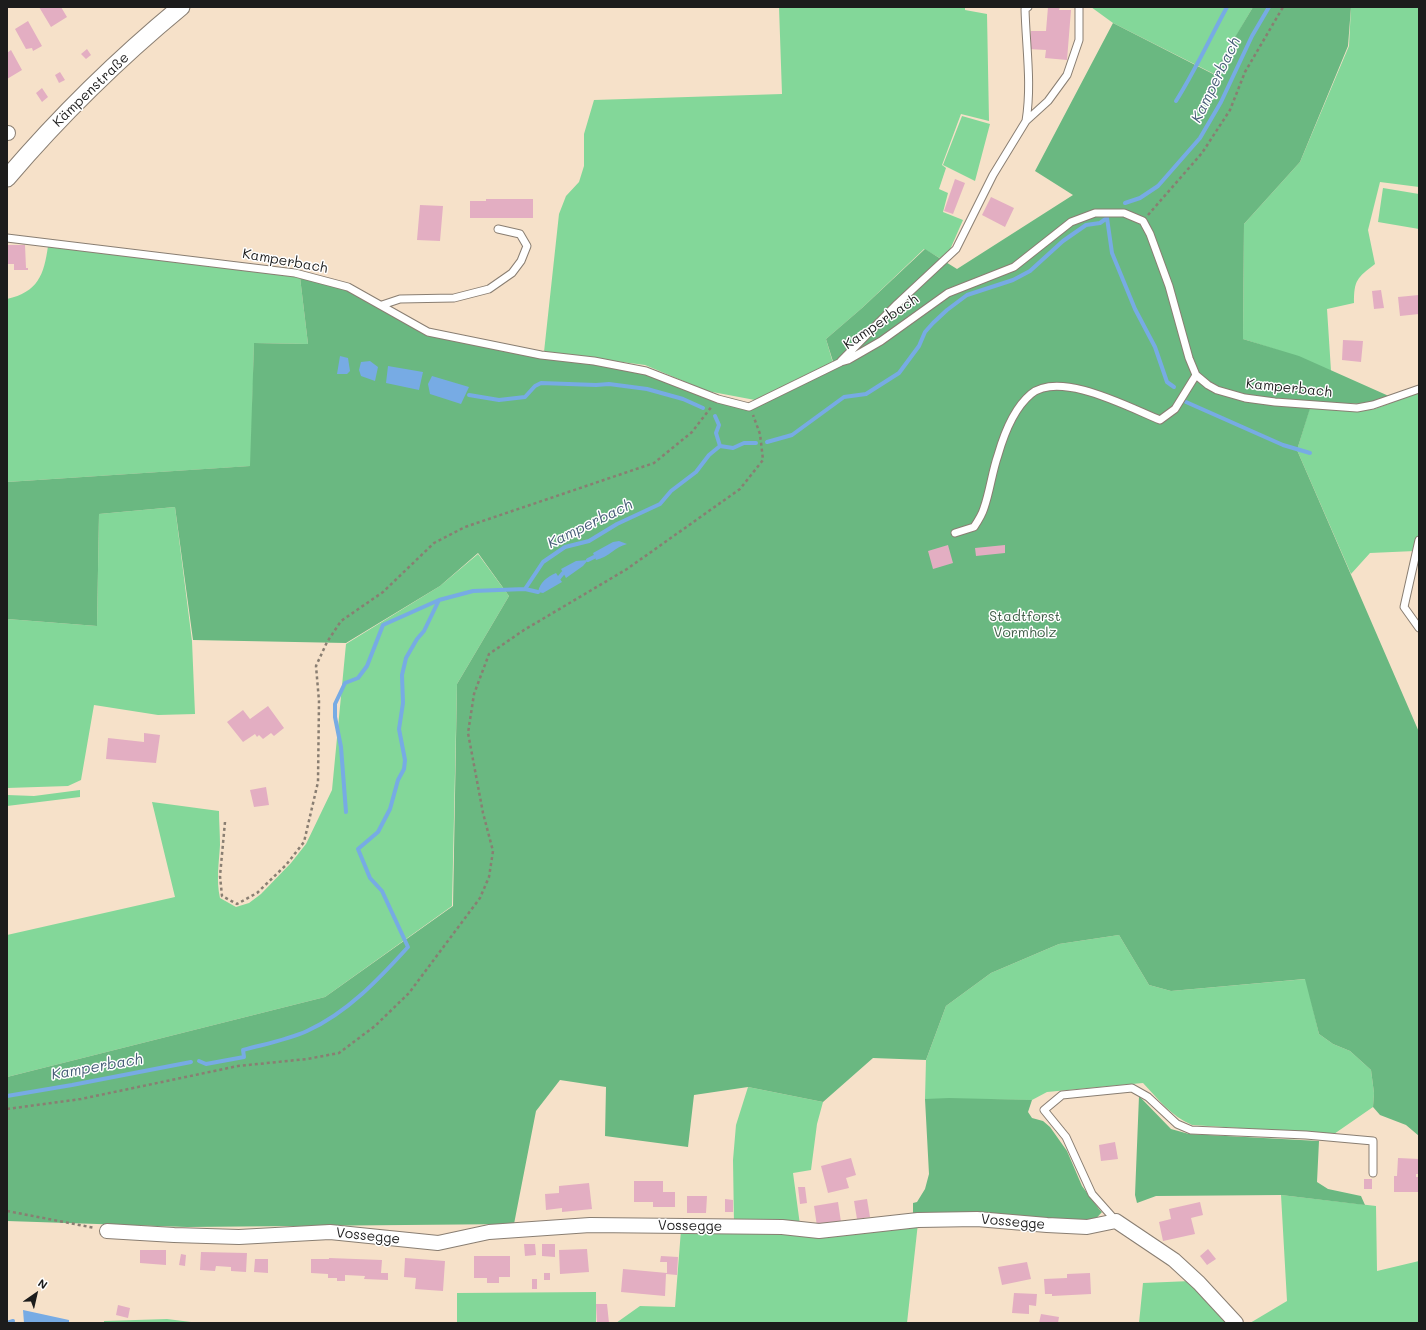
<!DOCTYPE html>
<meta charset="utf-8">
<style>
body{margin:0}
#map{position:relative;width:1426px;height:1330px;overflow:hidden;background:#f6e1c9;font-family:Mali,sans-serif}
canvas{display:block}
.frame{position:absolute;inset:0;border:8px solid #1c1c1c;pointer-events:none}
.north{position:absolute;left:16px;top:1274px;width:40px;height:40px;-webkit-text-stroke:3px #fff;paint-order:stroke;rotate:34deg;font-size:11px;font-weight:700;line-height:16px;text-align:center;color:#1c1c1c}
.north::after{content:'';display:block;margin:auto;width:14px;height:18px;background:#1c1c1c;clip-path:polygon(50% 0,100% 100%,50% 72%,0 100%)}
</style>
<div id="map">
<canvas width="1426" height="1330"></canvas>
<div class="frame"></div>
<div class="north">N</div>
</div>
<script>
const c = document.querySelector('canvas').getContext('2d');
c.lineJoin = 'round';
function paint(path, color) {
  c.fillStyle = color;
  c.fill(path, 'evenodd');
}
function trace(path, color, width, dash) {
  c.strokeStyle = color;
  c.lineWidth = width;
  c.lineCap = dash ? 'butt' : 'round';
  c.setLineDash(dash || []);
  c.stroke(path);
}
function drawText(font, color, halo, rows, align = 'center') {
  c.font = font + ' Mali,sans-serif';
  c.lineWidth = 3;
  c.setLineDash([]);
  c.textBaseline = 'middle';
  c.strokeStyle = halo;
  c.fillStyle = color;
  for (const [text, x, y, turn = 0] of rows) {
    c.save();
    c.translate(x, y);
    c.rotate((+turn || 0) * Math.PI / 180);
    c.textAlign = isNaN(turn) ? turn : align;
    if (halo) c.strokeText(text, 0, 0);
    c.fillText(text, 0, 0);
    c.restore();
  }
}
paint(new Path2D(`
 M779,7H965V10L987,14L989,121L961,114L942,165L946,168L939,189L948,193L943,212L963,220L945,261L924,249L862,308L826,339L833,363L755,400L707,391L645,365L544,352L559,214L566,196L579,182L584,166V134L594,100L782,94Z
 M1091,7H1253L1214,74L1113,23Z
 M1351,7H1419V187L1380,182L1368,230L1375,264C1357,278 1354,280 1354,303L1327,309L1331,371L1299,357L1243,339L1244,224L1300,162L1349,46Z
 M962,116L990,124L975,181L943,165Z
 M1383,188L1419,194V229L1378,222Z
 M48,246L300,277L308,344L254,343L251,466L7,482V299C38,292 44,275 48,246Z
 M1419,392V535L1415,551L1370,553L1351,574L1297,450L1310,407L1362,411L1375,409Z
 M175,507L192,641L195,714L158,715L94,705L81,780L68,786L7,788V619L97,626L99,514Z
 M478,554L509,596L457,684L452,906L325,997L7,1077V935L175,897L152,802L219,811C219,822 220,834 220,845C219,863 216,880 220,898L236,907L249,903L261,894L291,863L306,844L332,790L346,644L440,586Z
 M80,790V797L7,806V795L34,796Z
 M1119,935L1149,985L1171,991L1306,979L1319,1034L1333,1044L1350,1051L1371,1070L1374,1093L1373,1107L1334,1134L1192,1125C1171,1116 1158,1099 1143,1083L1047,1092L1032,1100L925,1099L926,1060L946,1006L991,973L1059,944Z
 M748,1087L823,1102L817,1124L811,1170L793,1173L800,1225L734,1223L733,1160L736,1125Z
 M1281,1195L1376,1206L1377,1271L1419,1261V1323H1250L1287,1301Z
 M918,1223L907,1323H616L640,1306L675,1307L681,1230Z
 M1191,1281L1231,1323H1139L1143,1283Z
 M596,1292V1323H457V1293Z
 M167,1319L199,1323H104V1321Z`), '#83d799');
paint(new Path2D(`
 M1253,7H1351L1348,46L1300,162L1244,224L1243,339L1299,356L1391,397L1364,404L1312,402L1297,450L1419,732V1136L1406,1125L1380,1115L1373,1107L1374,1093L1371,1070L1350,1051L1333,1044L1319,1034L1305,979L1171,991L1149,985L1119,935L1059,944L991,973L946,1006L926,1060L873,1058L823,1102L748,1087L694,1095L688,1147L605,1136L606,1087L560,1080L536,1111L514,1224L187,1227L7,1221V1077L325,997L453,906L457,684L509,596L478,553L440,586L346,643L193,640L175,507L99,514L97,626L7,619V482L250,466L254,343L308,344L300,277L343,288L426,335L645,373L751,409L835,368L826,339L862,308L925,249L957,269L1073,195L1035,171L1113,23L1213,74Z
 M1139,1096L1171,1129L1189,1134L1319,1141L1317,1182L1328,1189L1361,1196L1365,1205L1281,1195L1156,1196L1137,1203L1135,1195Z
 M949,1098L1032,1100L1028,1112L1032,1118L1043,1121L1050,1127L1067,1151L1082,1186L1099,1209L1102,1212L1092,1223L913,1217V1203L917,1202L925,1189L929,1174L925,1099Z`), '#6ab881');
paint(new Path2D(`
 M340,356L348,358L350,371L347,374H337Z
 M370,361L378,367L375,381L361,376L359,370L361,362Z
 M388,366L423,372L419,390L386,383Z
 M432,376L469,387L461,404L430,394L428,384Z
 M619,541L627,544C615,547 609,557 596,560L593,553L613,542Z
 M588,560L583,566L566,578L561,569L576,561Z
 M556,573L562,582L543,593L538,592C540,582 547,577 556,573Z
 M23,1310L69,1320V1323H24Z`), '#77abe4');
trace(new Path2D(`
 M1176,101C1195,71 1210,38 1227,7
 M1125,203L1140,198L1158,186L1200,138L1221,102L1252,36L1269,7
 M469,395L499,400L525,397L535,386L541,383L596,385L609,384L647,389L683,399L703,408
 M1186,402L1283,445L1310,453
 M715,416L719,425L716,433L720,446
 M767,442L792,435L844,397L866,394L899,373L919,346L925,332L933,323L947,310L967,295L1013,280L1030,271L1063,241L1086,225L1100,223L1107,218L1112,253L1135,309L1155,347L1167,382L1174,387
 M588,560L594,557
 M559,578L563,573
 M525,589L538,592
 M346,812L341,747L335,717V704L345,683L358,678L367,666L383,625L439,600
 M199,1061L206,1064L244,1057L243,1050C265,1044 287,1040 307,1031C347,1013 379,979 408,947L382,891L370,878L358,849L378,832L390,809L398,780L404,769L405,760L399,729L403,703L402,675L406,658L417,639L424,631L439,600L473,591L525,589L543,562L565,547L589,541L617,524L660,504L671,491L696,472L709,455L720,446L733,448L744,443H756
 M7,1096L72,1085L191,1062
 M7,1323L13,1321`), '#77abe4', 4);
paint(new Path2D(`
 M39,7H61L67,17L51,27Z
 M1048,7H1060L1059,10H1071L1067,60L1045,58L1046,50L1029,49L1031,31H1046Z
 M28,21L42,46L33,51L32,48L26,49L15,29Z
 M87,49L91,55L86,59L81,54Z
 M11,50L22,70L7,79V53Z
 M60,72L65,80L59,83L55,75Z
 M42,88L48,97L42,102L36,93Z
 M955,179L965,183L953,214L944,211Z
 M991,197L1014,208L1005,227L982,215Z
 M486,199H533V218H470V201H486Z
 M420,205L443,206L440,241L417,240Z
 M7,245H25L26,268H28V270H14V264H7Z
 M1381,290L1384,308L1374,309L1372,291Z
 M1419,295V314L1400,316L1398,297Z
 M1343,340L1363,341L1361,362L1342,360Z
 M948,545L953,563L933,569L928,551Z
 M1005,545V553L976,556L975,548Z
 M268,706L284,728L274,736L271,733L263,739L259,735L257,737L255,734L243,742L227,722L243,710L250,719Z
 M144,733L160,735L156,763L106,759L108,738L144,742Z
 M266,787L269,805L254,807L250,790Z
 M1115,1142L1118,1159L1101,1161L1099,1145Z
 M851,1158L856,1175L846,1178L849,1188L828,1193L821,1166Z
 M1398,1158L1419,1159V1174H1416V1177H1419V1192H1394V1176H1397Z
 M1364,1179H1372V1189H1364Z
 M634,1181H663V1192H675V1207H653V1202H634Z
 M589,1183L592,1209L562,1212V1208L546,1210L545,1194L559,1193V1186Z
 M798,1187H805L807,1203L800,1204Z
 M687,1196H707L706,1213H687Z
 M725,1199L733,1200V1212H725Z
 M867,1199L870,1217L857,1219L854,1201Z
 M838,1202L841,1222L817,1226L814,1206Z
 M1200,1202L1203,1215L1191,1218L1195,1234L1163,1241L1159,1222L1171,1219L1169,1209Z
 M524,1244H535L536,1255L525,1256Z
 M542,1244H555V1257L542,1256Z
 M587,1249L589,1272L560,1274L559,1250Z
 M1208,1249L1216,1259L1207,1265L1200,1256Z
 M140,1250H166V1265L140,1263Z
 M201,1252L247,1253L246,1272L231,1271V1267L216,1266L215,1271L200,1270Z
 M181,1254L186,1255L185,1266L179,1265Z
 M474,1256H510V1277H499V1283H487V1278H474Z
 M661,1256L678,1257L677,1275L666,1274L665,1296L621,1292L623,1269L667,1273V1262H660Z
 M329,1258L382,1260L381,1273H388V1280L364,1279L365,1276L345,1275V1281H337V1278H328V1274L311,1273V1259H329Z
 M405,1258L445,1261L443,1291L415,1289L416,1278L404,1277Z
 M255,1259H268V1273L254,1272Z
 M1027,1262L1031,1279L1002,1285L998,1267Z
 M544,1273H550V1280H544Z
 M1090,1273L1091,1294L1052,1296V1294H1045L1044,1279L1067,1278V1274Z
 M532,1279H537V1289H532Z
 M1014,1293L1037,1294L1036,1306L1029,1305V1314L1012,1313Z
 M596,1304H607L609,1323H597Z
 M118,1305L130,1308L128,1318L116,1315Z
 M1041,1314L1059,1317L1058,1323H1039Z`), '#e3aec2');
const service = new Path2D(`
 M1026,121C1032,84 1026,47 1025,9L1028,7
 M7,238L295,273L348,287L428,332L541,355L594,361L646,371L718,399L749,407L841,362L848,360L881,341L948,293L1014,267L1071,222L1095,213H1124L1143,221L1150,234L1169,286L1189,358L1196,375L1208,385L1217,390L1245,398L1275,402L1357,408L1373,405L1419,389
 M382,305L400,299L454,298L489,289L512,273L521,261L527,246L520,234L498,229
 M841,361L897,304L956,249L993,175L1026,121L1048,101L1067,75L1079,40V7
 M955,533L974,527C978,521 982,515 984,508C990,491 992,472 998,455C1004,434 1013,409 1031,394C1060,370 1130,408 1160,420L1175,409L1196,375
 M1419,540L1404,607L1419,628
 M1116,1221L1092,1194L1066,1137L1044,1110L1062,1095L1132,1088L1148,1097L1177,1124L1191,1130L1306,1135L1373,1141V1173`);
const minor = new Path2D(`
 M7,133H8
 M107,1231L174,1235L239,1237L330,1232L438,1243L489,1232L590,1225L782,1227L819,1231L918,1220L977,1219L1047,1225L1087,1227L1116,1221L1174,1260L1199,1283L1236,1323`);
const tertiary = new Path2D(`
 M7,178C60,116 118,59 181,7`);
trace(service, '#897e72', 9);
trace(minor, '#897e72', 16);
trace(tertiary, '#897e72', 19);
trace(new Path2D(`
 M1148,215L1202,153L1230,110L1245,72L1283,7
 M225,822L220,876L222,896L237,904L257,893L286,865L304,842L318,782L319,701L316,666L327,642L341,621L383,592L434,543L465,527L654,463L692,432L712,406
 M7,1109L81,1099L238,1066L307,1059L339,1053L375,1026L409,993L480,898L489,877L493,851L483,813L468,733L474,694L489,654L524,630L627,569L740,489L763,460L760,434L753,415
 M7,1211L95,1228`), '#897e72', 2.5, [3, 3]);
trace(service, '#fff', 7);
trace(minor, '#fff', 14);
trace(tertiary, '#fff', 17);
drawText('14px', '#1c1c1c', '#fff', [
 ["Kämpenstraße",91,90,-44],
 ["Kamperbach",285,261,10],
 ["Kamperbach",881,322,-34],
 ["Kamperbach",1289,388,6],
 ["Vossegge",1013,1222,5],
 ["Vossegge",690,1226,1],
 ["Vossegge",368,1236,6]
]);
drawText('14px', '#405d48', '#fff', [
 ["Stadtforst",1025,617],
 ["Vormholz",1025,633]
]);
drawText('italic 15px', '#455c76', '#fff', [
 ["Kamperbach",1216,80,-64],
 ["Kamperbach",590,524,-26],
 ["Kamperbach",97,1067,-10]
]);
</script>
